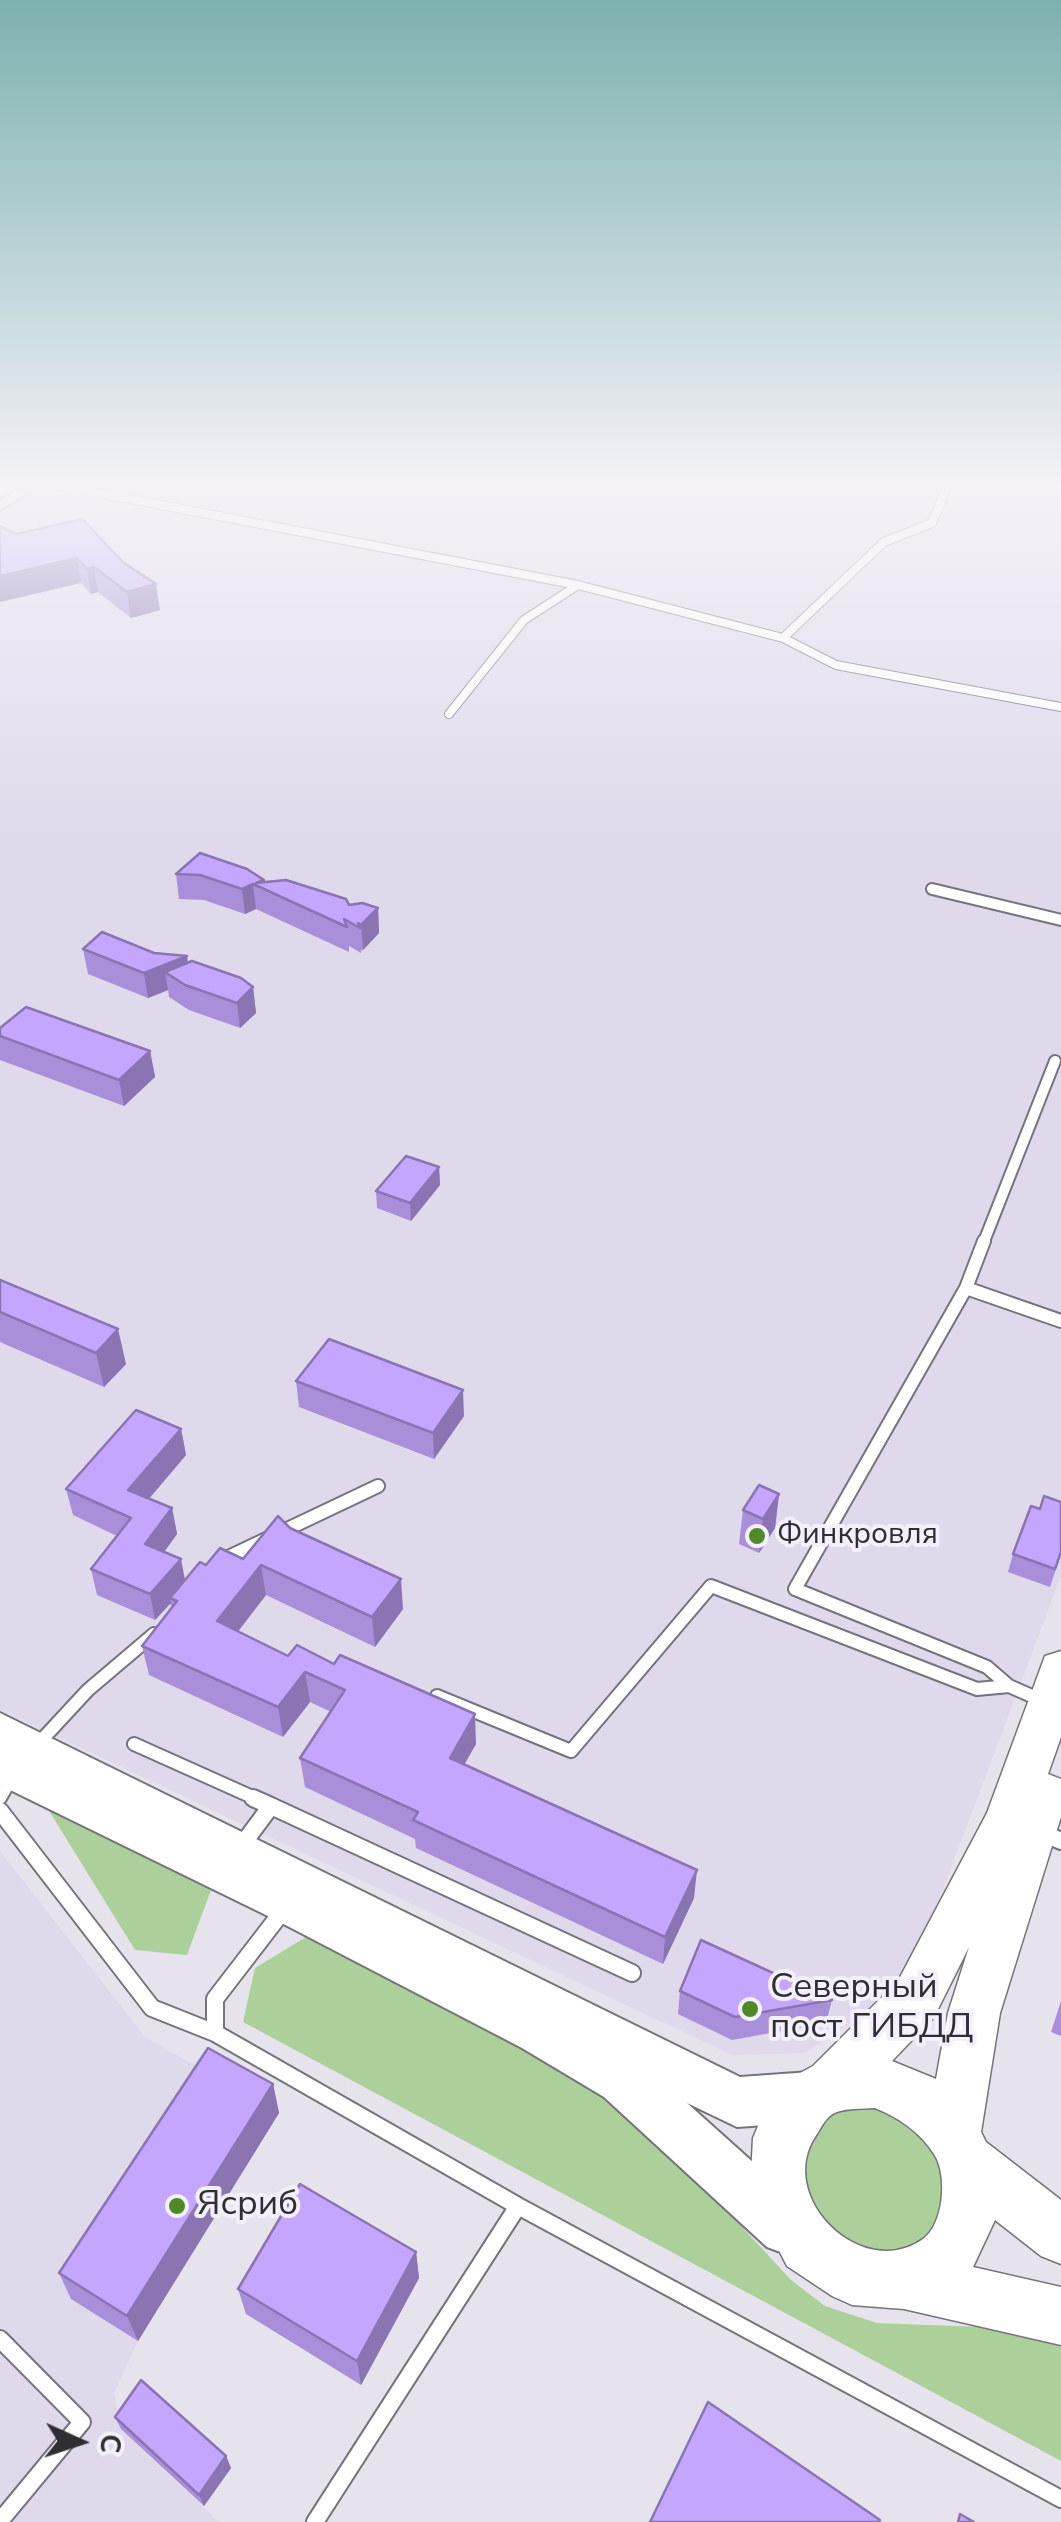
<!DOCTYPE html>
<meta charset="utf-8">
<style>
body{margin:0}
#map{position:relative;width:1061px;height:2522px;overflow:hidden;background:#e6e3ed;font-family:"Nunito Sans",sans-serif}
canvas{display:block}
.north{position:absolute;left:30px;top:2392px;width:100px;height:100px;-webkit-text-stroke:8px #f3f0fb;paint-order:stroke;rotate:93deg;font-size:28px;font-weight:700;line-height:40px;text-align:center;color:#2f2e32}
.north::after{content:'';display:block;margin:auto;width:35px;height:45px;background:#2f2e32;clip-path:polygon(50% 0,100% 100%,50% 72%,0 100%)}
</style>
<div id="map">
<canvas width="1061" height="2522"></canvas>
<div class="north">С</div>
</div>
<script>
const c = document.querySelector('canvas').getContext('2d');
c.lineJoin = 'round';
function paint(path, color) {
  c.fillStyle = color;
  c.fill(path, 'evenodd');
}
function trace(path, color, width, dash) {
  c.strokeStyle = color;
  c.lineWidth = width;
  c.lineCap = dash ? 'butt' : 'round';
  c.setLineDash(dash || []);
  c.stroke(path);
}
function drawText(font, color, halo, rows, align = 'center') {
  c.font = font + ' "Nunito Sans",sans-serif';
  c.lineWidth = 8;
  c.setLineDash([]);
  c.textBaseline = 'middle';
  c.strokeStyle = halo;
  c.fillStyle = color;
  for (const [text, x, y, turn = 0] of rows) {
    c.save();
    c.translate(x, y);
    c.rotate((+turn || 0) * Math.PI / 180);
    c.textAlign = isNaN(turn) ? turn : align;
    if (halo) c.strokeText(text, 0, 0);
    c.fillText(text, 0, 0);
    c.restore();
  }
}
paint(new Path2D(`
 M0,484H1061V1576L907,1985L805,2053L732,2055L0,1710Z
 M0,1851L145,2037L279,2113L138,2341L114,2393L121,2429L219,2522H0Z`), '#dfd9eb');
paint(new Path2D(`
 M46,1806L211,1890L187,1955L135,1950Z
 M306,1937L531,2047L625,2100L791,2280L825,2306L877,2323L1034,2329L1061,2334V2461L243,2022L255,1968Z
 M830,2102L904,2107L952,2172L931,2244L856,2259L797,2201L803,2126Z`), '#acd09a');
const serviceFar3 = new Path2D(`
 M52,484L578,585L783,638L836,665L1061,707
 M783,638L884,542L932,523L948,484
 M449,714L524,620L578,585`);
const serviceFar2 = new Path2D(`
 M932,889L1061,920
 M983,1244L1055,1061`);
const serviceFar1 = new Path2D(`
 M984,1241L966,1288L1061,1321
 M966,1288L795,1589L987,1667L1009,1686L1041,1700
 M220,1561L378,1486
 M437,1696L571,1751L711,1586L977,1689L1009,1686
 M134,1744L259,1800
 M37,1745L88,1690L154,1634
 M0,1798L13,1775`);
const service = new Path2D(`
 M253,1798L271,1806
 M0,1811L152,2008L215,2033
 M1040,1832L1061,1841
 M242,1845L271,1806L632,1973
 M285,1908L215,1999V2033L518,2206L1061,2499
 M0,2339L82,2422L0,2521
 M315,2522L518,2206`);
const minor = new Path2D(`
 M27,484L40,486L0,510V500Z`);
const primary = new Path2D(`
 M0,1713L740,2077L810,2072L828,2079L835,2097L828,2115L810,2122L737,2127L687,2103L805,2209L812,2228L805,2247L786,2254L767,2247L604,2097L522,2048L272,1918L0,1785Z`);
const trunk = new Path2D(`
 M1061,1651V1737L1048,1774L1061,1779V1817L1000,2013L981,2132L986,2142L1061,2200V2264L1041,2256L995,2220L973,2267L1061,2287V2345L904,2309L852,2305L832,2296L787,2266L750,2194L753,2138L761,2119L791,2078L813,2066L898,1981L987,1813L1045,1656ZM969,1947L948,2013L936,2079L892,2061L934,2017ZM875,2108C898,2117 920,2132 934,2154C948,2175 944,2224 923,2239C861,2283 773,2195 817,2134C822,2126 827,2115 837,2112C848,2108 863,2109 875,2108Z`);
trace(serviceFar3, '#75737c', 10);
trace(serviceFar2, '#75737c', 14);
trace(serviceFar1, '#75737c', 16);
trace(service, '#75737c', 20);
trace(minor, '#75737c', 4);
trace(primary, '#75737c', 4);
trace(trunk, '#75737c', 3);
trace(serviceFar3, '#fff', 8);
trace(serviceFar2, '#fff', 10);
trace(serviceFar1, '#fff', 12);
trace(service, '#fff', 16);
paint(minor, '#fff');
paint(primary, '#fff');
paint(trunk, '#fff');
paint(new Path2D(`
 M82,519L160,610L131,618L98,592L91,594L81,583L16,534Z
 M200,853L264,880L265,882L349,905L378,908L379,933L363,950H361V953L349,946V952L256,909L245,914L204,900L179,899L176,874Z
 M83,949L154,953L188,963L253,987L256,1013L240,1028L189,1010L169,997L168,990L148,998L88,974Z
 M0,1028L150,1051L155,1077L124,1106L0,1060Z
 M439,1167L440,1185L411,1221L377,1208L376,1191Z
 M0,1280L126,1364L104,1387L0,1342Z
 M296,1381L464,1416L434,1459L299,1407Z
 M181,1429L186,1455L149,1499L172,1508L177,1534L164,1552L185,1579L206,1565L243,1559L290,1528L403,1609L375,1647L266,1595L238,1632L476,1744L464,1765L694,1898L663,1964L416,1848L415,1839L305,1787L300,1758L331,1712L310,1702L283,1737L149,1675L142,1646L172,1608L170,1603L155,1620L97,1595L91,1569L117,1536L73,1515L66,1489Z
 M779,1494L775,1528L759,1553L739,1544L743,1510Z
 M1013,1554H1061L1050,1587L1008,1572Z
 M680,1991L832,2000L826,2023L732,2040L678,2014Z
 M1061,2001V2036L1051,2032Z
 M273,2084L279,2113L138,2341L71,2299L59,2273Z
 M416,2252L419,2278L361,2385L246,2314L238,2289Z
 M115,2417L226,2456L231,2468L204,2506L121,2429Z`), '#a98fda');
paint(new Path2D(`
 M77,558L81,583L0,602V576Z
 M94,567L98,592L91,594L87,569Z
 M156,584L160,610L131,618L127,592Z
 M253,884L256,909L245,914L242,889Z
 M378,908L379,933L363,950L361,925Z
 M187,956L191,981L165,972L168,990L148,998L144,973Z
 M253,987L256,1013L240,1028L237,1003Z
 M150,1051L155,1077L124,1106L119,1080Z
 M439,1167L440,1185L411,1221L410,1203Z
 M118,1329L126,1364L104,1387L96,1353Z
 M463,1390L464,1416L434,1459L433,1433Z
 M181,1429L186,1455L134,1516L128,1490Z
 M779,1494L775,1528L759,1553L763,1519Z
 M172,1508L177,1534L151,1570L145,1544Z
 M181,1559L186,1585L170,1598L171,1603L155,1620L150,1594Z
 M261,1565L266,1595L222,1651L217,1621Z
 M401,1579L403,1609L375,1647L372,1617Z
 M305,1672L310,1702L283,1737L278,1707Z
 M475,1714L476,1744L451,1787L450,1758Z
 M697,1870L694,1898L663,1964L665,1937Z
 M273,2084L279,2113L138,2341L127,2316Z
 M416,2252L419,2278L361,2385L357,2361Z
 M226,2456L231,2468L204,2506L199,2495Z`), '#8a74b2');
const building = new Path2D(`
 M82,519L124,563L156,584L127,592L94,567L87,569L77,558L0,576V526L16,534Z
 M200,853L247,869L264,880L256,883L286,880L346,899L349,905L362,903L378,908L361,925L358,923L360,928L344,919L347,927L253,884L242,889L200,875L176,874Z
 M102,932L154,953L187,956L144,973L83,949Z
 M192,961L241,978L253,987L237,1003L185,985L165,972Z
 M26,1007L150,1051L119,1080L0,1036V1028Z
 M406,1156L439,1167L410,1203L376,1191Z
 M0,1280L118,1329L96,1353L0,1312Z
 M329,1339L463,1390L433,1433L296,1381Z
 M136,1410L181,1429L128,1490L172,1508L145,1544L181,1559L150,1594L91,1569L131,1518L66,1489Z
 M759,1485L779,1494L763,1519L743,1510Z
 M1044,1496L1061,1502V1552L1055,1569L1013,1554L1031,1506L1040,1509Z
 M278,1516L290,1528L401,1579L372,1617L261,1565L217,1621L288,1656L297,1645L334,1664L340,1655L475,1714L450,1758L697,1870L665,1937L413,1820L418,1812L300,1758L345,1690L305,1672L278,1707L142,1646L177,1601L170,1598L200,1562L206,1565L220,1548L243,1559Z
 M701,1940L832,2000L735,2017L680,1991Z
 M208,2048L273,2084L127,2316L59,2273Z
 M300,2184L416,2252L357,2361L238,2289Z
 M141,2380L226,2456L199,2495L115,2417Z
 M708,2402L880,2520L879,2522H650Z
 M960,2514L974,2522H958Z`);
paint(building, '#c5a6fe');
trace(building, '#8a74b2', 2.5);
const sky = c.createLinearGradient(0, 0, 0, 837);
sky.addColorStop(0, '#7bb1af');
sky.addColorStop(0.58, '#f4f2f7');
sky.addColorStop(1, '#f4f2f700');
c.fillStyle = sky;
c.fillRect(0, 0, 1061, 837);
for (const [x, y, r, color] of [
 [757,1536,10,"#508a28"],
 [750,2009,10,"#508a28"],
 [177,2206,10,"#508a28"]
]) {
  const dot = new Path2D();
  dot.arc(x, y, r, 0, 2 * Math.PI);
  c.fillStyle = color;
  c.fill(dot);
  trace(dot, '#f3f0fb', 4);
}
drawText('30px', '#2f2e32', '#f3f0fb', [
 ["Финкровля",777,1536]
], 'left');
drawText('35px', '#2f2e32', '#f3f0fb', [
 ["Северный",770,1989],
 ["пост ГИБДД",770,2029],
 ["Ясриб",197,2206]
], 'left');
</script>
